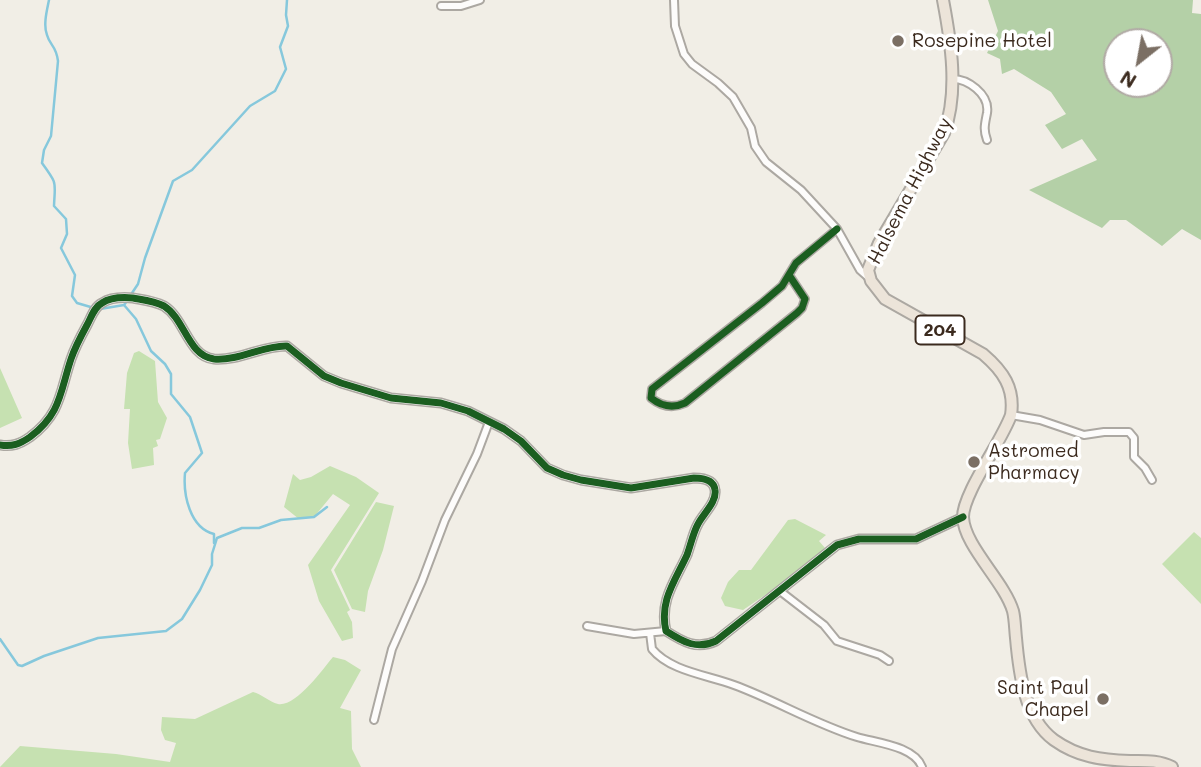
<!DOCTYPE html>
<style>
body{margin:0}
#map{position:relative;width:1201px;height:767px;overflow:hidden;background:#f1eee6;font-family:Mali,sans-serif}
canvas{display:block}
.north{position:absolute;left:1103px;top:28px;width:70px;height:70px;box-sizing:border-box;background:#fff;border:2px solid #b1aaa5;border-radius:50%;rotate:211deg;font-size:19px;font-weight:700;line-height:28px;text-align:center;color:#3b2a1e}
.north::after{content:'';display:block;margin:auto;width:24px;height:32px;background:#7b6f64;clip-path:polygon(50% 0,100% 100%,50% 72%,0 100%)}
</style>
<div id="map">
<canvas width="1201" height="767"></canvas>
<div class="north">N</div>
</div>
<script>
const c = document.querySelector('canvas').getContext('2d');
c.lineJoin = 'round';
function paint(path, color) {
  c.fillStyle = color;
  c.fill(path, 'evenodd');
}
function trace(path, color, width, dash) {
  c.strokeStyle = color;
  c.lineWidth = width;
  c.lineCap = dash ? 'butt' : 'round';
  c.setLineDash(dash || []);
  c.stroke(path);
}
function drawText(font, color, halo, rows, align = 'center') {
  c.font = font + ' Mali,sans-serif';
  c.lineWidth = 7;
  c.setLineDash([]);
  c.textBaseline = 'middle';
  c.strokeStyle = halo;
  c.fillStyle = color;
  for (const [text, x, y, turn = 0] of rows) {
    c.save();
    c.translate(x, y);
    c.rotate((+turn || 0) * Math.PI / 180);
    c.textAlign = isNaN(turn) ? turn : align;
    if (halo) c.strokeText(text, 0, 0);
    c.fillText(text, 0, 0);
    c.restore();
  }
}
paint(new Path2D(`
 M139,351L155,361L158,402L167,418L160,439L156,440L158,446L153,448L154,465L132,469L128,443L130,409H124L127,373L134,353Z
 M0,368L22,418L0,428Z
 M330,466L356,477L379,493L331,570L350,610L347,612L352,622L353,638L342,641L319,601L308,565L350,505L333,494L314,517L299,519L284,507L293,474L300,480L311,477Z
 M376,502L394,506L383,550L368,591L365,612L352,609L334,570Z
 M795,519L826,535L819,541L825,548L796,574L743,610L725,606L721,598L728,582L739,570H751L788,520Z
 M1194,532L1201,538V604L1162,564Z
 M333,657L345,660L361,670L340,708L351,711L352,749L361,767H0L20,746L116,754L170,762L176,743L165,740L161,730L162,717L195,719L253,692C262,694 269,702 278,704C296,707 322,670 333,657Z`), '#c6e1b1');
paint(new Path2D(`
 M988,0H1193L1192,13L1201,14V240L1182,229L1162,246L1126,220H1110L1102,228L1029,190L1097,160L1082,139L1062,149L1045,125L1066,114L1051,92L1014,69L1002,74L1000,59L987,53L998,31ZM1117,42H1159V84H1117Z`), '#b4d0a7');
trace(new Path2D(`
 M49,0C47,10 43,25 47,35C50,46 56,45 58,61L51,136L44,150L42,163C58,185 55,181 54,206L66,219L67,234L61,248L75,275L72,296L77,303L94,308
 M130,296L138,284L145,258L173,181L192,170L250,106L275,91L286,69L280,47L288,26L286,15L287,0
 M127,301L124,305L136,319L151,351L165,364L171,374V394L190,417L202,453L185,473C183,495 190,528 214,534V543
 M100,309L124,305
 M0,639L18,665L22,666L44,656L98,638L166,631L182,619L200,590L212,565V554L217,538L242,528H259L281,520L314,517L327,507`), '#86c8dc', 2.5);
const minor = new Path2D(`
 M674,0L675,26L684,54L692,64L718,83L733,97L751,128L755,146L766,162L801,190L837,229L860,270L869,278
 M441,6H461L480,0
 M951,79C967,78 990,94 987,113C985,124 983,129 987,140
 M789,275L805,299L802,308L797,313L685,403C672,409 661,406 651,398L652,389L762,303L782,286L796,263L837,229
 M1011,415L1040,420L1084,435L1104,432H1129L1134,438V457L1145,468L1152,480
 M780,591L824,625L837,641L880,655L889,661
 M587,626L634,634L666,631
 M650,633L652,649C670,671 707,675 734,685C775,700 815,724 857,737C877,743 914,746 922,767
 M374,720L392,649L422,581L445,520L477,454L489,422`);
const tertiary = new Path2D(`
 M0,445C12,447 20,444 30,437C61,414 60,392 71,359C75,347 81,336 87,325C91,318 94,307 102,303C111,297 122,297 133,298C144,300 154,301 164,306C185,319 188,356 214,359C239,361 264,345 287,346L324,376L341,383L391,398L441,403L468,411L504,429L521,441L547,468L563,475L581,480L631,488L694,478C703,478 714,480 715,490C717,502 703,514 698,524C693,533 691,544 687,555C675,581 659,601 666,631C683,642 697,650 716,641L837,545L859,539H916L963,517`);
const trunk = new Path2D(`
 M943,0C951,42 959,92 944,133L879,243L868,270L871,281L885,299L983,354C1003,371 1015,388 1011,415C1002,441 963,493 963,517C964,546 1004,581 1013,611C1015,619 1015,629 1016,638C1019,672 1024,718 1054,740C1078,757 1101,760 1130,761C1145,761 1159,760 1172,767`);
trace(minor, '#aca8a2', 10);
trace(tertiary, '#aca8a2', 11);
trace(trunk, '#aca8a2', 14);
trace(minor, '#fdfcfb', 6);
trace(tertiary, '#fdfcfb', 8);
trace(trunk, '#ece4d9', 10);
trace(new Path2D(`
 M789,275L805,299L802,308L797,313L685,403C672,409 661,406 651,398L652,389L762,303L782,286L796,263L837,229
 M0,445C12,447 20,444 30,437C61,414 60,392 71,359C75,347 81,336 87,325C91,318 94,307 102,303C111,297 122,297 133,298C144,300 154,301 164,306C185,319 188,356 214,359C239,361 264,345 287,346L324,376L341,383L391,398L441,403L468,411L504,429L521,441L547,468L563,475L581,480L631,488L694,478C703,478 714,480 715,490C717,502 703,514 698,524C693,533 691,544 687,555C675,581 659,601 666,631C683,642 697,650 716,641L837,545L859,539H916L963,517`), '#1b5e20', 7);
for (const [x, y, r, color] of [
 [898,41,7,"#7b6f64"],
 [974,462,7,"#7b6f64"],
 [1103,699,7,"#7b6f64"]
]) {
  const dot = new Path2D();
  dot.arc(x, y, r, 0, 2 * Math.PI);
  c.fillStyle = color;
  c.fill(dot);
  trace(dot, '#fff', 2.5);
}
for (const [x, y, w] of [
 [940,330,49]
]) {
  const box = new Path2D();
  box.roundRect(x - w / 2, y - 14.5, w, 29, 5);
  c.fillStyle = '#fff';
  c.fill(box);
  trace(box, '#3b2a1e', 2);
}
drawText('bold 18px', '#3b2a1e', null, [
 ["204",940,330]
]);
drawText('19px', '#3b2a1e', '#fff', [
 ["Rosepine Hotel",912,41],
 ["Astromed",988,451],
 ["Pharmacy",988,473],
 ["Saint Paul",1089,688,"right"],
 ["Chapel",1089,710,"right"]
], 'left');
drawText('19px', '#3b2a1e', '#fff', [
 ["Halsema Highway",910,191,-63]
]);
</script>
